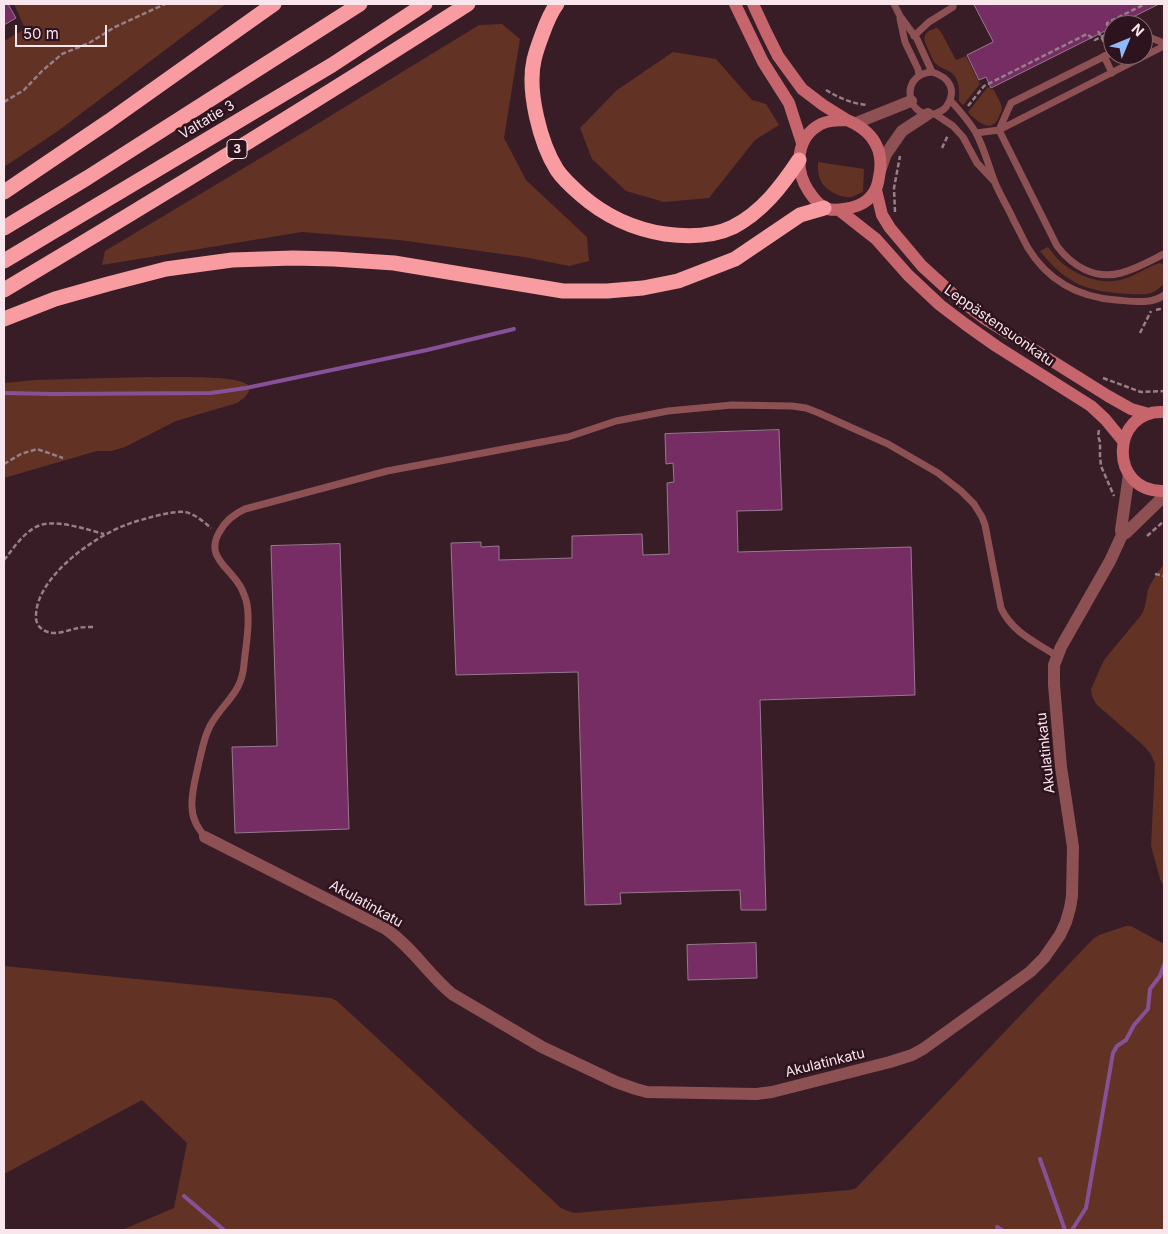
<!DOCTYPE html>
<meta charset="utf-8">
<style>
body{margin:0}
#map{position:relative;width:1168px;height:1234px;overflow:hidden;background:#381c26;font-family:Inter,sans-serif}
canvas{display:block}
.frame{position:absolute;inset:0;border:5px solid #f9e6ec;pointer-events:none}
.north{position:absolute;left:1103px;top:15px;width:50px;height:50px;box-sizing:border-box;background:#2d131d;border:1px solid #7f6770;border-radius:50%;rotate:45deg;font-size:14px;font-weight:700;line-height:20px;text-align:center;color:#f9e6ec}
.north::after{content:'';display:block;margin:auto;width:18px;height:22px;background:#8fb8fd;clip-path:polygon(50% 0,100% 100%,50% 72%,0 100%)}
.scale{position:absolute;left:15px;top:25px;width:92px;height:22px;box-sizing:border-box;border:2px solid #f9e6ec;border-top:0;padding-left:6px;font-size:15px;line-height:18px;white-space:nowrap;color:#f9e6ec;-webkit-text-stroke:4px #2d131d;paint-order:stroke}
</style>
<div id="map">
<canvas width="1168" height="1234"></canvas>
<div class="frame"></div>
<div class="north">N</div>
<div class="scale">50 m</div>
</div>
<script>
const c = document.querySelector('canvas').getContext('2d');
c.lineJoin = 'round';
function paint(path, color) {
  c.fillStyle = color;
  c.fill(path, 'evenodd');
}
function trace(path, color, width, dash) {
  c.strokeStyle = color;
  c.lineWidth = width;
  c.lineCap = dash ? 'butt' : 'round';
  c.setLineDash(dash || []);
  c.stroke(path);
}
function drawText(font, color, halo, rows, align = 'center') {
  c.font = font + ' Inter,sans-serif';
  c.lineWidth = 5;
  c.setLineDash([]);
  c.textBaseline = 'middle';
  c.strokeStyle = halo;
  c.fillStyle = color;
  for (const [text, x, y, turn = 0] of rows) {
    c.save();
    c.translate(x, y);
    c.rotate((+turn || 0) * Math.PI / 180);
    c.textAlign = isNaN(turn) ? turn : align;
    if (halo) c.strokeText(text, 0, 0);
    c.fillText(text, 0, 0);
    c.restore();
  }
}
paint(new Path2D(`
 M14,4H226L58,131L4,167V41L25,29Z
 M502,24L520,39L504,138L526,180L587,237L589,261L569,266L524,257L399,240L302,232L102,265L105,251L309,129L479,25Z
 M937,28L941,32L956,60L966,56L980,84L963,105L959,101C959,94 960,86 956,78C951,69 939,69 934,62C932,59 931,55 929,51C923,39 921,32 937,28Z
 M673,52L716,59L752,100L766,104L779,125L755,140L709,198L664,202L626,191L592,159L580,128L617,90Z
 M990,87L991,90L993,89C996,94 1001,102 1002,108C1002,111 999,116 998,119C990,134 975,120 968,112L987,88Z
 M818,162L864,169L863,192C859,193 855,196 852,197C847,198 840,196 836,194C821,187 817,177 818,162Z
 M1048,247C1052,252 1056,258 1061,262C1076,275 1099,285 1120,280C1134,277 1146,267 1160,263L1164,265V284C1160,288 1156,291 1151,293C1145,295 1138,294 1132,294C1110,293 1086,291 1068,278C1057,271 1048,261 1040,251Z
 M147,377C167,378 234,374 248,385L249,392L244,398L237,403L176,421L125,447L112,451H97L4,478V383L35,380Z
 M1164,565V886L1160,879L1151,846L1155,763L1150,753L1144,746L1096,704L1092,696L1091,689L1104,660L1142,614C1146,606 1146,598 1148,590C1151,582 1158,571 1164,565Z
 M1126,926H1131L1164,944V1230H122L174,1208L187,1143L142,1100L4,1174V966L331,998L337,1001L561,1208L568,1211L574,1213L850,1190L856,1188L1093,939L1099,935Z`), '#623225');
trace(new Path2D(`
 M4,393L54,394L211,393L246,388L427,350L514,329
 M1040,1159L1065,1230
 M184,1196L224,1230
 M997,1227L1002,1230
 M1072,1230L1086,1208L1113,1053L1117,1046L1126,1040L1134,1025L1148,1009L1150,989L1160,976L1164,965`), '#875197', 4);
const building = new Path2D(`
 M4,4H8L16,18L4,25Z
 M974,4H1159L1117,25H1113V27L991,88L986,77L979,80L967,55L993,42Z
 M779,430L782,510L737,511L738,552L911,547L915,695L760,700L766,910H741L740,890L620,893L621,904L585,905L578,672L456,675L451,543L481,542V547L499,546V560L572,558V536L642,534L643,555L669,554L667,483L674,482L673,463L666,464L665,434Z
 M340,544L349,829L235,833L232,747L277,746L271,546Z
 M756,943L757,978L688,980L687,945Z`);
paint(building, '#752d63');
trace(building, '#977a8e', 1);
trace(new Path2D(`
 M1098,31L1106,46
 M826,90C839,98 853,104 868,105
 M4,102L24,90L42,71L62,54L89,43L115,27L165,4
 M968,106L984,86L1087,34L1095,40L1107,34V23L1145,4
 M942,148L948,135
 M895,212L894,188L900,156
 M1156,310L1164,308
 M1140,333L1151,311
 M1103,378L1141,392L1164,391
 M1099,430L1098,436L1100,442V456L1101,466L1114,496
 M4,464L21,454L37,449L63,458
 M1147,536L1164,521
 M4,560C13,549 21,536 34,528C51,517 85,529 104,534
 M1155,574L1164,576
 M93,627C88,627 83,627 78,628C69,630 57,635 48,632C40,630 35,623 36,615C37,577 93,537 126,525C133,522 141,520 148,518C159,515 174,511 185,512C195,514 204,522 211,528`), '#967f87', 2.5, [5, 2.5]);
trace(new Path2D(`
 M894,4L900,16L917,39L932,72C949,77 958,90 946,107C944,110 941,111 937,113C909,123 896,75 932,72
 M900,19L905,42L918,69L919,75
 M914,36L929,22L953,7V4
 M1143,37L1146,36L1164,43
 M1104,56L1112,73
 M950,100C960,111 969,121 976,133C984,148 988,164 994,180C999,194 1008,207 1014,221C1019,230 1023,239 1028,248C1048,281 1078,297 1116,300C1131,301 1152,305 1164,295
 M935,114L953,126L963,137L977,163L993,180
 M999,130L1057,246C1072,266 1095,280 1121,273C1136,269 1150,261 1164,254
 M999,130L1011,103L1113,52
 M976,133L999,130L1164,46
 M205,837C198,828 192,819 192,807C191,792 196,777 199,762C202,750 204,737 210,726C223,702 242,694 244,664C246,645 251,618 246,600C244,594 242,588 238,583C226,565 205,555 220,531C226,520 234,514 245,509L387,471L568,437L616,421L668,411L732,405L792,406L806,408L819,413L888,444L938,473L961,491L974,504L982,517L985,525L1001,608C1012,632 1035,642 1057,656`), '#8d5053', 7);
trace(new Path2D(`
 M856,123L911,101
 M881,168L886,154L902,131L928,114
 M1122,535L1121,530L1129,474
 M205,837L386,929C413,948 428,974 452,994L542,1047L616,1082L636,1089L647,1092L756,1094L772,1092L890,1062L912,1055L923,1049L1030,972L1044,958L1060,935L1066,922L1070,908L1072,896L1073,847L1061,767L1054,685V665L1061,647L1110,561L1122,535L1126,533L1164,496`), '#8d5053', 12);
trace(new Path2D(`
 M735,4L763,62L789,103L802,143
 M753,4L766,32L778,56L802,89L823,105L847,120
 M847,120C873,131 885,150 879,177C878,184 877,189 872,195C867,202 859,206 850,208C842,209 831,212 824,207C817,204 812,196 808,190C794,168 796,137 821,124C829,120 839,120 847,120Z
 M876,190L882,215L890,228L922,266L956,297L985,319L1108,396L1131,409L1149,414
 M839,210L876,239L908,275L940,305L965,324L996,346L1091,406L1105,419L1124,442
 M1164,412C1110,409 1108,493 1164,491`), '#c6656c', 12);
trace(new Path2D(`
 M557,4C550,13 546,24 542,35C539,43 536,51 534,60C527,91 540,143 557,170C563,179 572,187 581,195C605,216 633,229 665,234C687,237 712,237 733,227C762,212 781,187 799,160
 M4,192L109,121L274,4
 M4,228L87,178L360,4
 M4,261L332,65L425,4
 M4,290C160,197 315,102 468,4
 M4,319L55,299L108,284L166,269L232,260L293,258L334,259L394,263L563,291H607L643,288L678,281L735,259L800,215L824,208`), '#f89ca1', 15);
for (const [x, y, w] of [
 [237,149,20]
]) {
  const box = new Path2D();
  box.roundRect(x - w / 2, y - 9.5, w, 19, 4);
  c.fillStyle = '#2d131d';
  c.fill(box);
  trace(box, '#f9e6ec', 1);
}
drawText('bold 12px', '#f9e6ec', null, [
 ["3",237,149]
]);
drawText('14px', '#f9e6ec', '#2d131d', [
 ["Valtatie 3",207,120,-31],
 ["Leppästensuonkatu",999,326,35],
 ["Akulatinkatu",1046,753,-96],
 ["Akulatinkatu",366,904,29],
 ["Akulatinkatu",825,1063,-14]
]);
</script>
